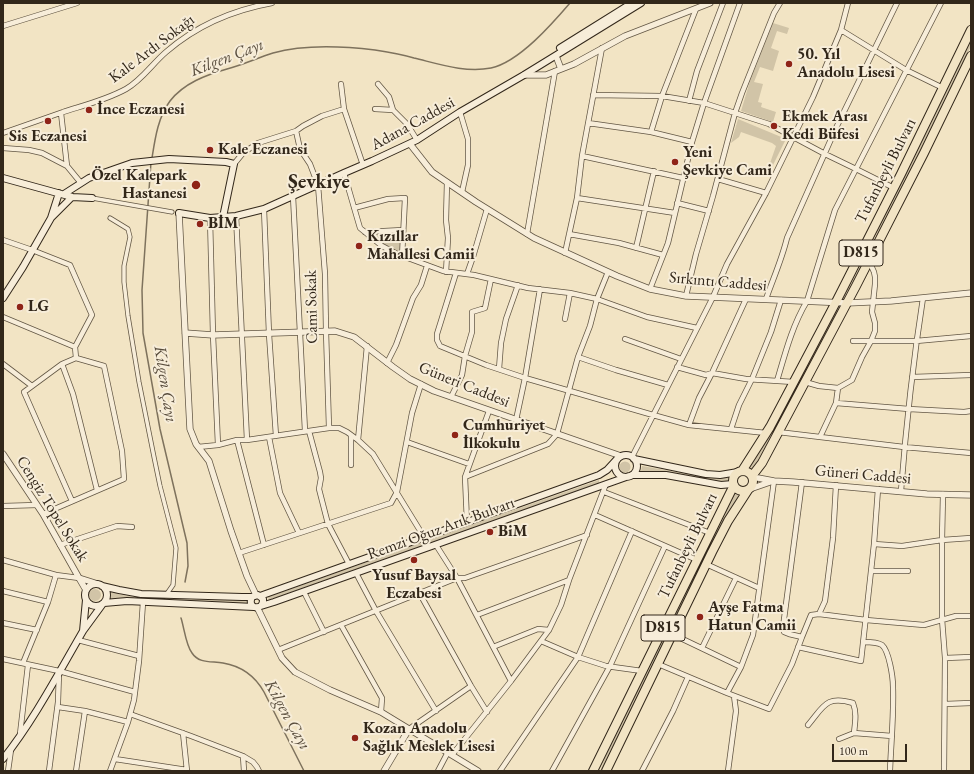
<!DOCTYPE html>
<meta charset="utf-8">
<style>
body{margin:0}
#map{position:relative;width:974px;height:774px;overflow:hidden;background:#f2e4c4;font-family:"EB Garamond",serif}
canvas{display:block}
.frame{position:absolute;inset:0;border:4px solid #32271a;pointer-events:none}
.scale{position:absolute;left:832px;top:744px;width:75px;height:18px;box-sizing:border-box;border:2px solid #32271a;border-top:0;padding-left:5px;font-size:12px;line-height:14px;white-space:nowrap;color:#32271a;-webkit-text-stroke:3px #f7edd9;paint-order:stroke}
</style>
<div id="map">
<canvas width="974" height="774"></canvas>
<div class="frame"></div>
<div class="scale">100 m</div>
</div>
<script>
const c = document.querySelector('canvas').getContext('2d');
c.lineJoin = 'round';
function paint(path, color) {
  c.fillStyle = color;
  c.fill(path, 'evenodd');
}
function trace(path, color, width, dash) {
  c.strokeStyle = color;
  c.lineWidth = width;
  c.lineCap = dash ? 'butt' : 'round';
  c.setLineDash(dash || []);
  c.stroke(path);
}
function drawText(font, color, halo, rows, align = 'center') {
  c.font = font + ' "EB Garamond",serif';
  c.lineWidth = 4;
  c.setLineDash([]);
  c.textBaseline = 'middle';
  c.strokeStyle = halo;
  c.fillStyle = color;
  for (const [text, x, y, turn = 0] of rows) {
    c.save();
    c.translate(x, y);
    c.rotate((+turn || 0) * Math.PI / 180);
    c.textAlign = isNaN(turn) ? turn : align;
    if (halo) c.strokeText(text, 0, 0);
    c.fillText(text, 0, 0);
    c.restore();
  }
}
paint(new Path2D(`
 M773,23L789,28L787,34L777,31L771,48L779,51L773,71L760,67L754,82L763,84L758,102L762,103L761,107L776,112L773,122L741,111L750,81Z
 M971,38V46L933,125L849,292L847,291L876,236L880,224L930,125Z
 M738,119L786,139L772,167L769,166L776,146L772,143L741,132L739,137L731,143Z
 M401,232V253C387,249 380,243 370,233Z
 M836,310L838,311L754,471L749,468L766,440Z
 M619.5 467a5.5 5.5 0 1 1 11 0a5.5 5.5 0 1 1-11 0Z
 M642,466L711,478H721L733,477L731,483L662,472L641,471Z
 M599,480V483L269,600L268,597Z
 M734,492L740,495L727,516L712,545L601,771H600L610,745Z
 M89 595a6 6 0 1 1 12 0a6 6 0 1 1-12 0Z
 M110,592L122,595L143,598V599L109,601Z
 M188,600H247V604L188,601Z`), '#d1c4a7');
trace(new Path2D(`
 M152,158C155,139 158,117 170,101C184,83 206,75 227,69C243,65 257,58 273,53C305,44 342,46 375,50C388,52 401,54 414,58C439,64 465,73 491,68C519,62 552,24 570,3
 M151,162L142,290L143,333L160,429L187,543L188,566L185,582
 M181,618C184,627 186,646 192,653C199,664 212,661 223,663C241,666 255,676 264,692L304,771`), '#7e725d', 1.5);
const pedestrian = new Path2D(`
 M92,198L172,212
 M110,218L128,229L130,237L124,266V282L128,316L139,382L154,457L160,486L176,548L173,585L166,595`);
const minor = new Path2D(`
 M3,26L77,3
 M841,30L906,70L943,88
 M341,84L344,109L363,165
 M378,84L389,97L393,110
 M593,95L662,96L704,103L769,124L825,154L856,169L894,188
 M689,101L697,71L723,3
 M375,109L393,110L407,124L417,140
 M460,112L468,139V165L462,192
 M61,113L67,166
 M588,123L651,132L692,142
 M296,131L300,149L310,164L318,185L325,274L326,331L329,428
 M651,132L662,96L696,9
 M3,133C23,126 43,119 63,112C85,105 106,100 126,89C142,80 152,64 166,52C196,26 233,10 272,3
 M3,148L29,150L42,153L67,166L81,183
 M582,156L683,178
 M234,164L243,153L258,143L296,131L303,126L322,116L344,109
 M344,173L360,228L382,246L397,254L443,271L474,275L528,288L570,293L597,299L647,317L697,328
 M718,179L766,193
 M293,196L305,431
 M577,198L675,213
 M677,203L709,211
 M354,208L388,199L405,198L402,257
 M264,209L269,334L276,436
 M236,216L247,440
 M210,218L213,335L218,445
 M365,232L403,230
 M527,234L555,71
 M569,234L619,243L663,255
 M3,240L32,250L70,265L92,315L75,347L76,358
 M636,248L654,171
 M565,253L577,198L582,156L602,48
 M446,272L448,238L446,220L447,182
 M456,273L437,334V340L440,346L486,365L525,378L653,415L689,425L766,433
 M467,274L473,257L487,209
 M650,289L668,243L692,142L704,103L740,3
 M686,296L696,254L713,196L735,113L742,93L774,13L780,3
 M766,299C773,279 782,259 787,238L836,128L897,3
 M3,317L75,347
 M565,319L570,293
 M625,339L681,359
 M853,341H916L971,336
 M578,357L616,370L668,385
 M387,363L396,345L413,298L421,285L427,266
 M3,364L32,386
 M62,364L73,394L97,490
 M677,367L706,375L712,373L746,379L794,382
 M499,369L501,343L506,319L518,285
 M912,377L971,375
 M777,381C785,354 792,326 807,301L835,210L941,3
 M805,382L819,386L838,388
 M451,397L462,375L465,356L472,332V312L485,308L491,279
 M836,403L909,409L964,412L971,411
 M516,420L525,378L540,289
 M689,425L699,398L712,373L746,299
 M731,429L739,405L752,379L771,332L781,300
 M309,431L320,472L321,478L319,489L328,524L349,564
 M778,432L904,447L971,453
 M269,437L280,493L299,533
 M820,437L836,403L838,388L852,380L862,357L871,341L875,331V323L872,312L875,284V277L874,272L869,261
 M237,440L264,545
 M358,440L367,346
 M407,442L469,464
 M198,447L218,445L237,440H247L329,428H339L347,432L358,440L373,454L424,537
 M632,457L713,297L727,264L766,193L813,97L841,30L848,3
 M351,465V435
 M465,477L548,444L557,434L578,357L590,326L597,299L608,272
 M901,491C906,426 913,362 923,298
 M604,492L710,533
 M943,494L942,540V619L945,658L944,771
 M3,506L37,505
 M43,514L124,479L122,451L104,366L76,358L62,364L24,392L72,501
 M595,515L697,560
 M467,522L465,477L489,411
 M874,544L902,546L942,540L971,538
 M60,545L117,526L132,527
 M436,545L457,578L511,681
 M239,553L391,503L397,492L412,413L421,384
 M3,560L56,575L79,578
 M706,564L759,588
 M871,571H908
 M356,573L376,611L436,711
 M3,591L48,602
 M304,592L324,632
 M420,594L471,686L487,712
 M819,614L825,601L833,538L836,485
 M477,615L569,580
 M3,623L37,630
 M341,625L382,698L381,712
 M672,634L741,667
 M802,637L789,634L784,632L783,627L802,482
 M78,640L139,656
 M541,641L578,657L606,666L642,671
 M864,642C869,642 877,642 882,645C889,651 893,677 893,687C894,715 891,743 890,771
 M493,647L538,629L549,630
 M798,647L861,661L874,544L878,489
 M702,648L736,578
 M278,650L457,578H465L587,535
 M945,658L971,657
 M3,659L59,671L135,692
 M23,663L48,602L56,575
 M658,664L727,693L769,709L792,664L802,637L811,615L819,614L866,620L924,625L956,616H971
 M727,693L741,667L753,635L774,481
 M945,704L971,703
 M58,707L85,711L128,722
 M130,714L191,736L243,756L253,762L257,767L259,771
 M808,725C824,706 826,695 853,703C857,713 855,723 854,733
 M409,729L471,686
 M183,733L187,771
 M20,734L28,665
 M839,739L854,733L892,736
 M452,755L511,681L549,630L561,605L569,580L606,484
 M243,756L244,771
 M115,759L187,770
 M8,771L11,750
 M49,771L58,702L59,673
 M76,771L85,711
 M110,771L128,722L134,700L139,661L143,602
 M438,771L448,752
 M500,771L578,657L632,531
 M552,771L610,666L665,546
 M642,771L673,711L688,677
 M728,771L736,711L734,696`);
const tertiary = new Path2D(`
 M556,56L561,69
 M524,75H546L574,64L625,36L710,3
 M410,144L432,172L476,202L534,238L617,276L650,289L686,296L847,303L891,301L971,293
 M179,213L190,429L196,444L209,461L231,531L247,576L256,595
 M185,333L213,335L335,331L354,337L393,367L410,379L434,391L621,456
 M3,454L43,514L79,578
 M753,478H758L774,481L793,482L927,494L971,495
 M750,489L773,481
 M86,590L79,578L98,584
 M257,607L282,658L295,672L330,690L381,712L478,771
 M384,771L409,729`);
const secondary = new Path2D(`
 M560,48L632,3
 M3,178L72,197L92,198
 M59,193L51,218L72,197
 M64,194L89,178L132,163L169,159L226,162L234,164L223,217
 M179,213L210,218L236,216L264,209L344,173L372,161L417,140L460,112L524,75L641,3
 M3,298L23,267L51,218
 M615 466a11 11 0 1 1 22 0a11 11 0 1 1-22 0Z
 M634,459L706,474L720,475L738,472
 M632,475H666L721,485L733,484
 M85 595a11 11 0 1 1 22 0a11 11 0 1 1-22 0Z
 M102,586L119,590L141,594L242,597H252L258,595L263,599C264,612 246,609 252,597
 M260,596L599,475L607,470L618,458
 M86,600L83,631L102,605
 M104,603L127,601L254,607
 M261,606L274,602L629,476
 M3,759C34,720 58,674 83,631`);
const trunk = new Path2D(`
 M733 481a10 10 0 1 1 20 0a10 10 0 1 1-20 0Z
 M742,471L770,427L836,302L901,174L971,30
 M752,476L762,463L856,286L924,153L971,56
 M593,771L734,485
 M606,771L712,552L728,521L748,490`);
trace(pedestrian, '#625644', 5);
trace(minor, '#625644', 6);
trace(tertiary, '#625644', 7);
trace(secondary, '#32271a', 8);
trace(trunk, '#32271a', 10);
trace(pedestrian, '#f7edd9', 3.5);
trace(minor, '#f7edd9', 4.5);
trace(tertiary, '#f7edd9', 5.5);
trace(secondary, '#f7edd9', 6);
trace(trunk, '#f2e4c4', 8);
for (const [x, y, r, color] of [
 [789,64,4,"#8f2418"],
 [89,110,4,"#8f2418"],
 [48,121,4,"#8f2418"],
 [774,126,4,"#8f2418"],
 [210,150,4,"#8f2418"],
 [675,162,4,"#8f2418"],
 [196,185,5,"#8f2418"],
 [200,224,4,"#8f2418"],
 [359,246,4,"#8f2418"],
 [20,307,4,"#8f2418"],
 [455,435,4,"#8f2418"],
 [490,532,4,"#8f2418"],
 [414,560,4,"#8f2418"],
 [700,617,4,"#8f2418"],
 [355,738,4,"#8f2418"]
]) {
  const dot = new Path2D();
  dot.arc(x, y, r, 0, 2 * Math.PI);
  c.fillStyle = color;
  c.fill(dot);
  trace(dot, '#f7edd9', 1.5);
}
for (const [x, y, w] of [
 [861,253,44],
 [663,628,44]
]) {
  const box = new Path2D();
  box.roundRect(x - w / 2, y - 13, w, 26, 3);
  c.fillStyle = '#f7edd9';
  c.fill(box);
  trace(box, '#32271a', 1);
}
drawText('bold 15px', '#32271a', null, [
 ["D815",861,253],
 ["D815",663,628]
]);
drawText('16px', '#32271a', '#f7edd9', [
 ["Kale Ardı Sokağı",152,49,-37],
 ["Adana Caddesi",413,124,-29],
 ["Tufanbeyli Bulvarı",886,171,-63],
 ["Sırkıntı Caddesi",718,282,5],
 ["Cami Sokak",312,307,-91],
 ["Güneri Caddesi",464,385,22],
 ["Güneri Caddesi",863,475,5],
 ["Cengiz Topel Sokak",52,509,58],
 ["Remzi Oğuz Arık Bulvarı",441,529,-20],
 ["Tufanbeyli Bulvarı",688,546,-64]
]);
drawText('bold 16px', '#32271a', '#f7edd9', [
 ["50. Yıl",797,55],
 ["Anadolu Lisesi",797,73],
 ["İnce Eczanesi",97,110],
 ["Ekmek Arası",782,117],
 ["Kedi Büfesi",782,135],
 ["Sis Eczanesi",48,137,"center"],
 ["Kale Eczanesi",218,150],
 ["Yeni",683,153],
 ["Şevkiye Cami",683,171],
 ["Özel Kalepark",187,176,"right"],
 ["Hastanesi",187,194,"right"],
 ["BİM",208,224],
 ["Kızıllar",367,237],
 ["Mahallesi Camii",367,255],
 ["LG",28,307],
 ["Cumhuriyet",463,426],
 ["İlkokulu",463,444],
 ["BiM",498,532],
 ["Yusuf Baysal",414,576,"center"],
 ["Eczabesi",414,594,"center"],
 ["Ayşe Fatma",708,608],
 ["Hatun Camii",708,626],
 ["Kozan Anadolu",363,729],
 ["Sağlık Meslek Lisesi",363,747]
], 'left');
drawText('italic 17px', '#584c3c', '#f7edd9', [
 ["Kilgen Çayı",227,58,-21],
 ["Kilgen Çayı",165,384,81],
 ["Kilgen Çayı",287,715,61]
]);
drawText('bold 20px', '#32271a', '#f7edd9', [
 ["Şevkiye",319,183]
]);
</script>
